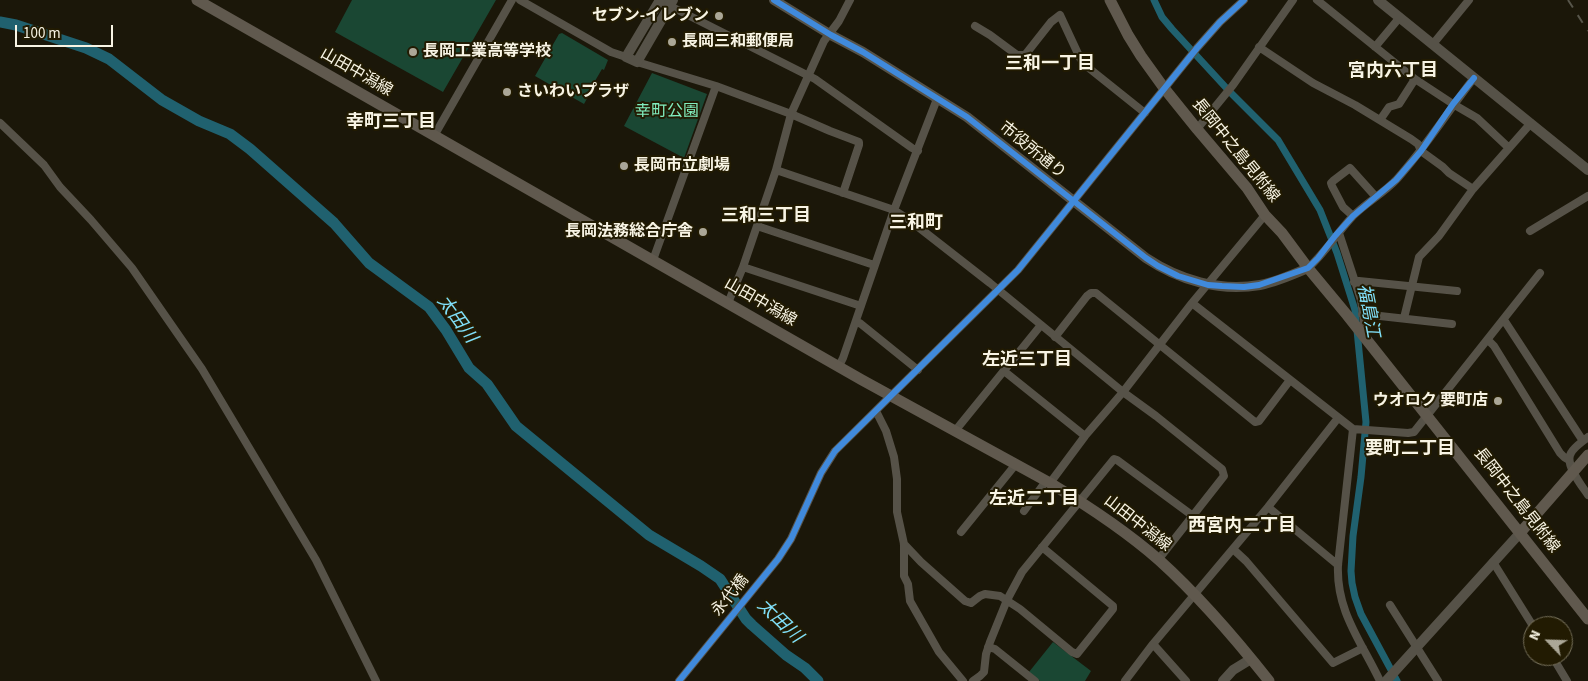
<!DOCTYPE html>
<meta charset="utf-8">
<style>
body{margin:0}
#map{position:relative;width:1588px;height:681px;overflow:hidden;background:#1b1709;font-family:"Source Sans 3",sans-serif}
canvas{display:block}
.north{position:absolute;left:1523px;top:616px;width:50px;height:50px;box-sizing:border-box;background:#221b02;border:1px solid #78725c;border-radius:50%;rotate:294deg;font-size:14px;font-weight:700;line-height:20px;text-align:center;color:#f8f4e4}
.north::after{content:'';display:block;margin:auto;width:18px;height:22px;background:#aba797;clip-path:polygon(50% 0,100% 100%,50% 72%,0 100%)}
.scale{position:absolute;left:15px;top:25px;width:98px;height:22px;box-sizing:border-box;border:2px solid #f8f4e4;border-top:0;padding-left:6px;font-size:15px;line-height:18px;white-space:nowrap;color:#f8f4e4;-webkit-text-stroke:4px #221b02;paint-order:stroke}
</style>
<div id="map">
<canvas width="1588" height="681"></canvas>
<div class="north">N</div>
<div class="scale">100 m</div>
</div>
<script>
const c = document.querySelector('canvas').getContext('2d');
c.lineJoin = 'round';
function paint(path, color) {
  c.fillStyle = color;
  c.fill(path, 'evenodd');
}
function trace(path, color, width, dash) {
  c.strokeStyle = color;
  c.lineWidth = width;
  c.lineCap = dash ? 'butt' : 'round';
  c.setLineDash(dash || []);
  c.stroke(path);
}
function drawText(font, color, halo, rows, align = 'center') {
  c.font = font + ' "Source Sans 3","Noto Sans JP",sans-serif';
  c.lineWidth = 4;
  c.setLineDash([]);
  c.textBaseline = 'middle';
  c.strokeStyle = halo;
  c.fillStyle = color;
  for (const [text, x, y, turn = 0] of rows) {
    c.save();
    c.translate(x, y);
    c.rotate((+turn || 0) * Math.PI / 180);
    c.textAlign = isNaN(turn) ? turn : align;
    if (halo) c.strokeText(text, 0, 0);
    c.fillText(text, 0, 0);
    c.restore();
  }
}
paint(new Path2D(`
 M352,0H496L443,92L335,32Z
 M562,33L608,60L604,70L602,69L595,81L596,82L584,104L535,76L559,34Z
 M652,73L707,94L684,158L624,126Z
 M1053,642L1091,671L1085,681H1040L1029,672Z`), '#1a4733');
trace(new Path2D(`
 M1154,0L1162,17L1172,29L1230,92L1278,140L1320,210L1337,253L1355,310L1366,422L1361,477L1353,536L1351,571L1352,583L1355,597L1361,614L1397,681`), '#20616f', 7);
trace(new Path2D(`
 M0,22L16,25L86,48L109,59L162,100L199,121L230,134L250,149L334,223L369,263L429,307L446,330L469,368L487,384L516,426L649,535L701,566L720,579L746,619L752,625L786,655L805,668L818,681`), '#20616f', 11);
trace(new Path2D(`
 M520,0L611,52L626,57
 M661,0L670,6L815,79L912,148L918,151
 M1317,0L1415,79L1453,104L1477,118L1509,148
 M975,26L990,35L1017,55H1025L1051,22L1060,15L1080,58L1085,65L1145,113
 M1433,44L1469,0
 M1259,47L1313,83L1355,105L1411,139L1418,144L1421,151L1443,167L1449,173L1473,189
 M1375,47L1400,17
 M637,62L716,86L791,114L830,131L859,142V145L843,193
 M1380,120L1389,107L1399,104L1415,79
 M0,123L44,165L60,187L91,220L132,268L202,369L316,560L376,681
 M1197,129L1233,85L1293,0
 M434,136L512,0
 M776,170L894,210L908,219L990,283L1123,392L1156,416L1222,469L1224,476L1158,560
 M1353,216L1343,207L1332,186L1331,183L1333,181L1350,168L1376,197
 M757,226L874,265
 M1530,231L1588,196
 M1339,233L1361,300L1366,337
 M653,260L716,86
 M743,267L861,306
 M1308,268C1325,253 1337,233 1353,216C1367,202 1384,193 1397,179C1426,147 1448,111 1474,78
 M1354,282L1359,281L1457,291
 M728,303L743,267L776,170L791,114L824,41L839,21L850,0
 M1192,303L1353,429L1408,433L1414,432L1540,273
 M1362,314L1452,324
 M1404,318L1419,257L1439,236L1473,189L1531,123
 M1504,320L1583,441
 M856,321L861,324L918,370
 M1055,337L1087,296L1091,293H1096L1255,422L1259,421L1290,380
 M1488,340L1494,346L1560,453L1564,457L1569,460
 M839,366L843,358L894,210L937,99
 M1004,371L1085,436
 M876,411L886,431L894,457L897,479V512L904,544V576L908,584L910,601L939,652L963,681
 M1353,429L1338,565C1336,611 1361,641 1380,681
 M955,431L1041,325
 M1588,437C1582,442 1574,447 1571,453C1564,464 1582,486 1588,495
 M1050,483L1085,436L1123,392L1192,303L1265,215
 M1268,507L1338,565
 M1024,511L1046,481
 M961,532L1016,464
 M904,544L921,562L965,601L971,603L980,596L985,594L1000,596L1020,609L1072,652L1077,654L1113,609V606L1042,547
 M1233,549L1246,561L1333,663L1363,648
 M1493,562L1533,626
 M1390,605L1438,681
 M1153,644L1186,681
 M988,647L995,649L1035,681
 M1552,656L1567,681
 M679,681L778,559L791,539L821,473L835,451L1018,270L1197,48L1220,22L1244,0
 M973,681L980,676L984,672L986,654L990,642L1007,600L1022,572L1114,459L1117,460L1193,516
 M1125,681L1153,644L1268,507L1338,418`), '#565248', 8);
trace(new Path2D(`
 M660,0L626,57L637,62L673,0
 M774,0L831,35L863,52L967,117L1146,258C1179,280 1219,292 1260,285C1276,282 1292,275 1308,268
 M1378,0L1588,170
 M1223,681L1233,670L1251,659
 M1386,681L1520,533`), '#565248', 10);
trace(new Path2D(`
 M197,0L862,380L1050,483C1088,506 1126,531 1159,560C1200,597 1235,638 1269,681
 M1110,0L1128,35L1141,56L1164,88L1197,129L1247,188L1265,215L1282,233L1308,268L1347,315L1588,619
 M1520,533L1588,455`), '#60594e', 11);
trace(new Path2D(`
 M1568,0L1588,31`), '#57554a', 2, [9, 9]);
trace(new Path2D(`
 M774,0L831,35L863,52L967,117L1146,258L1158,266L1178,276L1208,285L1222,286L1244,287L1259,285L1308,268L1318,258L1335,236L1353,216L1396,180L1421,151L1453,104L1474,78
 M679,681L778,559L791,539L821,473L835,451L1018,270L1197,48L1220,22L1244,0`), '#408adc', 6);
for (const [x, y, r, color] of [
 [719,16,5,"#aba797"],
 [672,42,5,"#aba797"],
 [413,52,5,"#aba797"],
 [507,92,5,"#aba797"],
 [624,166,5,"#aba797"],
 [703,232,5,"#aba797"],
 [1498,401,5,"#aba797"]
]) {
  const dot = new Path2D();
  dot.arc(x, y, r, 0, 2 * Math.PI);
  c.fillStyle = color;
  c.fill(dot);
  trace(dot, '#221b02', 2);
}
drawText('bold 16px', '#f8f4e4', '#221b02', [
 ["セブン-イレブン",709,16,"right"],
 ["長岡三和郵便局",682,42],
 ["長岡工業高等学校",423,52],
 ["さいわいプラザ",517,92],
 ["長岡市立劇場",634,166],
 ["長岡法務総合庁舎",693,232,"right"],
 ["ウオロク 要町店",1488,401,"right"]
], 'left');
drawText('16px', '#f8f4e4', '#221b02', [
 ["山田中潟線",356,73,30],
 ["市役所通り",1032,151,39],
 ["長岡中之島見附線",1235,151,51],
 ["山田中潟線",760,303,30],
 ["長岡中之島見附線",1516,501,52],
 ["山田中潟線",1137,524,38],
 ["永代橋",731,596,-51]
]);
drawText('16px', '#80edbe', '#221b02', [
 ["幸町公園",667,112]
]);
drawText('bold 18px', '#f8f4e4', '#221b02', [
 ["三和一丁目",1050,65],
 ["宮内六丁目",1393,72],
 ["幸町三丁目",391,123],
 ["三和三丁目",766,217],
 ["三和町",916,224],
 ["左近三丁目",1027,361],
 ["要町二丁目",1410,450],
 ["左近二丁目",1034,500],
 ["西宮内二丁目",1242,527]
]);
drawText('italic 18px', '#81e0fa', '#221b02', [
 ["福島江",1367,311,79],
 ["太田川",456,320,54],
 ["太田川",779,622,44]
]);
</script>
